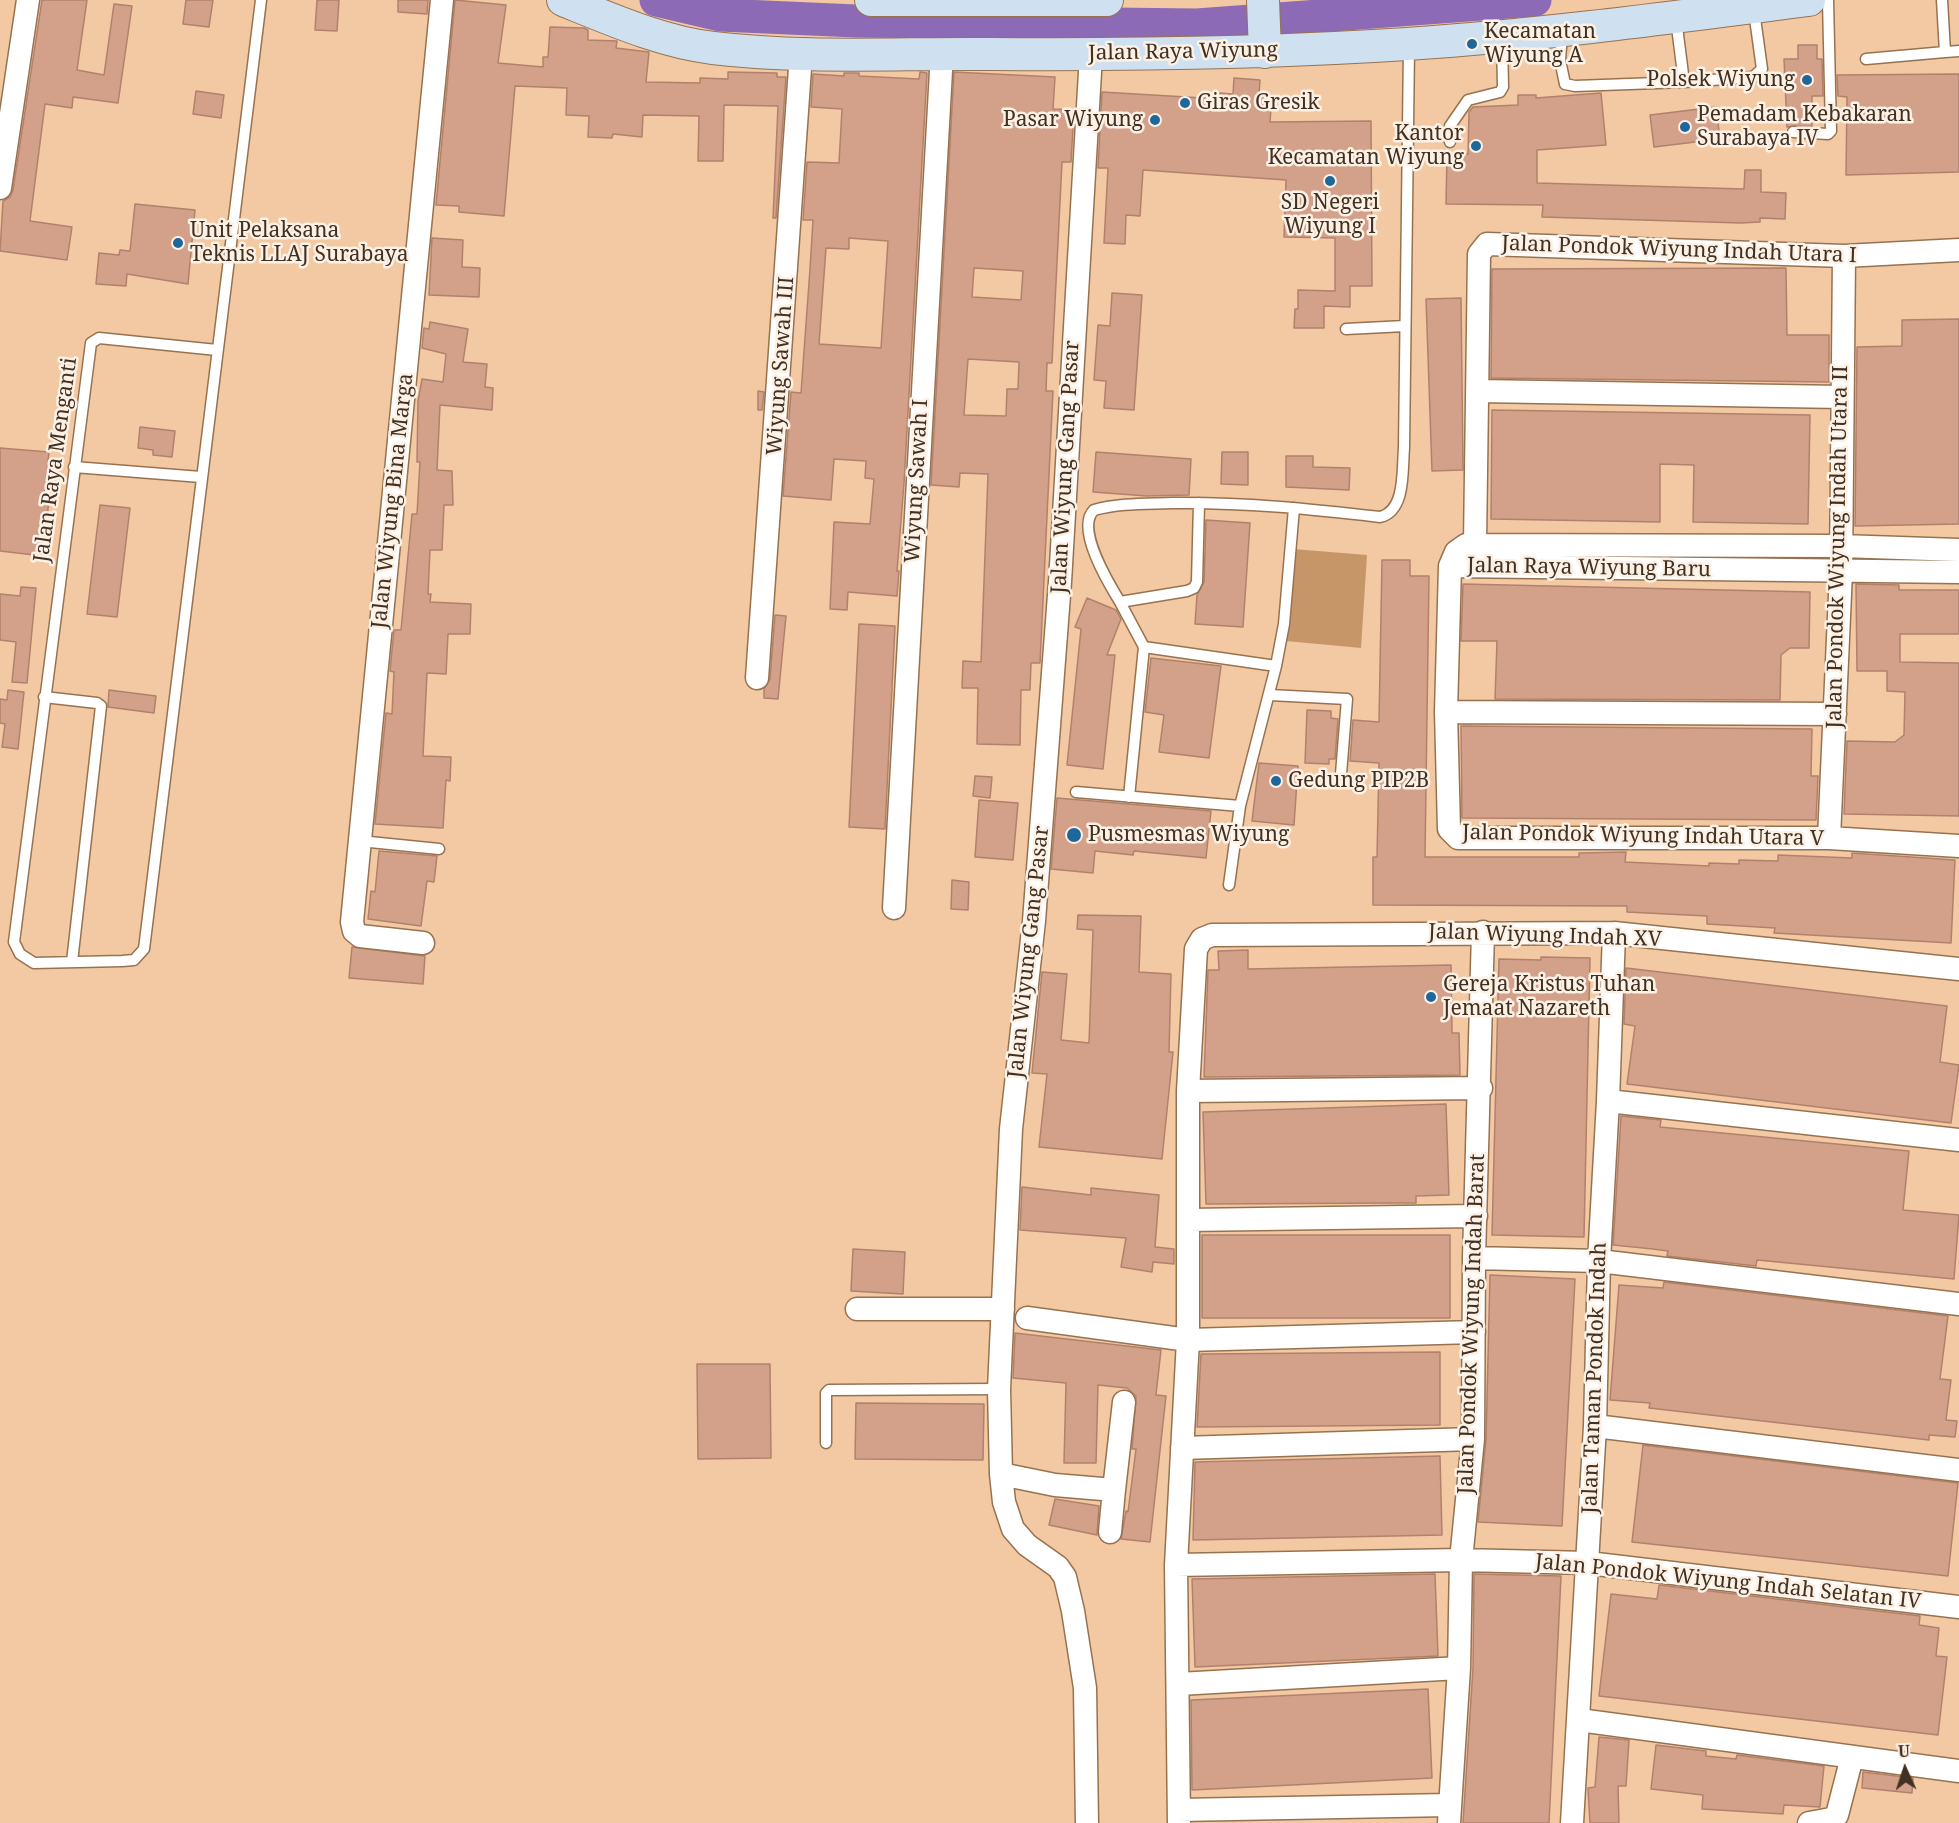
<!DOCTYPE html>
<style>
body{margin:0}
#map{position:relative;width:1959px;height:1823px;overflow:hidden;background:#f2c9a3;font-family:"Noto Serif",serif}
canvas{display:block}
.north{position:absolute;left:1875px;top:1739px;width:60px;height:60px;-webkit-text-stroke:4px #fdf0e5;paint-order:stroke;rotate:357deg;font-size:16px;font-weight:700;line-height:24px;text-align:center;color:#413122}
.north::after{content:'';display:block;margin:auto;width:21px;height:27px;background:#413122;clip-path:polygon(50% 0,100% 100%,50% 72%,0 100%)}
</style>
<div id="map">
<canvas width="1959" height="1823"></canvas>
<div class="north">U</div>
</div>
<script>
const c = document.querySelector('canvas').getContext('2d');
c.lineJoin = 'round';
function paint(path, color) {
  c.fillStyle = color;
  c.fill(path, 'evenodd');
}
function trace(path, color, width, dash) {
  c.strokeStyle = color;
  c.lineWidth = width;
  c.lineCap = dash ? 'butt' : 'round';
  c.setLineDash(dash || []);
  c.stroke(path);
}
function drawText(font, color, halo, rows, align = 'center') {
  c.font = font + ' "Noto Serif",serif';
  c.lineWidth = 5;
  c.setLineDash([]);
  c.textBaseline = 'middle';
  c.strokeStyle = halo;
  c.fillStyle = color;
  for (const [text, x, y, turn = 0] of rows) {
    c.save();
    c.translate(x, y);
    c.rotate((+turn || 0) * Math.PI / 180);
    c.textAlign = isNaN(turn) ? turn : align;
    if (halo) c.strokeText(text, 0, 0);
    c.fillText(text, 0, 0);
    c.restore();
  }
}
paint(new Path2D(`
 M1293,549L1367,555L1361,648L1286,641Z`), '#c79668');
trace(new Path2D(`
 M656,0L720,15L856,21L1197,25L1535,0`), '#8c6ab5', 33);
const building = new Path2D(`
 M42,0H87L77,70L104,75L114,4L132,6L118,103L73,97L72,108L45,104L30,221L72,227L67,260L0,251L3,201L10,197L13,190Z
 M186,0H213L209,27L183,24Z
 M317,0H339L337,31L315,30Z
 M398,0H428L427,14L398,12Z
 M455,0L506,5L498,63L543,67V57H548L550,27L584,28L588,30V40L617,41L616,48L649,52L646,82L700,83V78L728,79V72L777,73V77H786L776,218H773L778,106L724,105L723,161H698L699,116L643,115L642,137L613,134L612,138L588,137L589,116L566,115L567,88L515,86L504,216L459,212V206L436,205Z
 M1798,45H1817V59H1822L1823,96H1812V126L1787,127L1784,59H1798Z
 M920,72L927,73L904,483L897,571H899L897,596L848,592L847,610L830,609L834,522L870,524L874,479L865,478L866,461L834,459L831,500L783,496L791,392L801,393L810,269L813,220H803L807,162L839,163L842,109L811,107L813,74L844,76V73H859V76L919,79ZM849,238L888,241L881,348L819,344L826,248L849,249Z
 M954,72L1055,77L1053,109L1074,110L1071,162H1062L1052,363H1047L1046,391H1053L1040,663H1031L1030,690H1021L1020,745L977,744L978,688H962L963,661L981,662L988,474L960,473L959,487L931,485ZM974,268L1023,271L1021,300L972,297ZM968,359L1019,362L1018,389H1007L1006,416L964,415Z
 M1959,74V172L1846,175L1847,97L1838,96L1837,75Z
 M1234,78L1260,80L1259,94L1272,95L1270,122L1371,121L1372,286H1350V307L1324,306V328H1294L1295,309H1298V290L1335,291V238L1284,237L1286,180L1143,170L1140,216L1126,215L1125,244L1104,243L1108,168H1098L1102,92L1220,99V93L1233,94Z
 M196,91L224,95L221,118L193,114Z
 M1601,93L1606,145L1537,150V183L1744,189L1745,170H1761V192L1786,193L1785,219L1760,218V222L1741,223L1542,217L1543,205L1446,204L1447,154H1468L1469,112L1473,107L1518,105V95H1536V98Z
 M1716,107L1720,139L1654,147L1650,115Z
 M135,204L195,210L188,284L127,274L126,286L96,284L99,253L119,255L120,250L130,251Z
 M432,238L463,240L462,267L480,268L479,297L429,295Z
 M1786,268L1787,335H1829V382L1491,378L1492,269Z
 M1112,293L1142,295L1134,410L1104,408L1106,381L1094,380L1098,325L1110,326Z
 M1461,298L1463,470L1432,471L1426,299Z
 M1959,319V524L1855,526L1857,347L1902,346V320Z
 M430,322L468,329L463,362L487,364L485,387L493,388L492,410L440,405L437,470L452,471L453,505H444L442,550H430L428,594H431L430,602L471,604L470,634H448L446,674L427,673L423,756L451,757L450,781L446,780L443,828L375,824L386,713L392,714L394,672L390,671L394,630H401L412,514H417L420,462H417L418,401L422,379L443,382L446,354L422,348L424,328L429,329Z
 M758,391L764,392L762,410H758Z
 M1492,410L1810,415L1808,524L1693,522L1694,465L1660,464V522L1491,519Z
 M140,427L175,431L172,457L153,455V450L138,448Z
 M0,448L49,452L44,499L49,500L43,556L0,551Z
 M1096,452L1191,459L1189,495L1147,496L1093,492Z
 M1222,452H1248V485L1221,484Z
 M1286,456H1313V467L1350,468L1349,490L1286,487Z
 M100,505L130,508L117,617L87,614Z
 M1206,520L1250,523L1243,627L1195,624L1197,595L1204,582Z
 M1382,560H1410V576H1429L1425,857H1579V853L1626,852L1625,862L1709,866V863L1739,864V860L1778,861V855L1852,858V853L1955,860L1951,943L1774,933L1775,928L1707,924V916L1627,912V906L1373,905V857H1377L1379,763L1350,761L1353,720L1379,722Z
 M1463,584L1810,592L1809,648H1790L1781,655L1780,700L1495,699L1497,641H1461Z
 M1856,584L1899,585V590H1959V634H1900V662L1959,663V816L1844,814L1847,741L1895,742L1904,735L1905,692L1887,691V671H1857Z
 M21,587L36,588L27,683L12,682L16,642L0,640V594L20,596Z
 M1087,598L1116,610L1121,619L1107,655H1115L1103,769L1067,765L1081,629L1075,627Z
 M775,615L786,616L778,699L764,698V689L770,679Z
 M859,624L895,626L885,829L849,827Z
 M1151,658L1221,666L1209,758L1159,752L1164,715L1145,712Z
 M8,690L24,692L18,749L2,747L5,724L0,723V699L7,700Z
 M109,690L156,696L154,713L108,707Z
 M1307,710L1331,711V718L1338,719L1335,759H1329V764L1305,763Z
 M1461,726L1812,729L1811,776H1818L1816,820L1462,818Z
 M1259,763L1298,766L1294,825L1252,821Z
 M975,776L992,777L990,798L973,796Z
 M1057,798L1211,811L1206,858L1134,851L1133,855L1095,851L1093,873L1051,869Z
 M979,800L1018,803L1013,860L975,857Z
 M379,851L437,856L434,882L427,881L421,926L368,919L371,891L375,892Z
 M952,880L969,882L968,910L951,909Z
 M1078,915L1141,916L1139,972L1171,974L1169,1052H1173L1162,1159L1039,1147L1047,1074L1032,1073L1042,972L1067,974L1061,1040L1089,1043L1093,930L1077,929Z
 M352,947L425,956L423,984L349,978Z
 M1248,950V969L1451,965L1452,1033H1459L1460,1075L1204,1077L1208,970H1219L1218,951Z
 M1541,957L1590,958L1584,1237L1492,1235L1499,959L1541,960Z
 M1626,968L1947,1006L1940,1062L1959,1065L1951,1123L1627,1084L1635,1026L1624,1024Z
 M1446,1104L1449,1195L1416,1196V1203H1395L1206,1204L1203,1112Z
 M1621,1116L1661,1120L1660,1127L1909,1151L1903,1210L1959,1215L1954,1279L1757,1260L1756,1266L1667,1256L1668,1251L1653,1249L1613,1245Z
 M1022,1187L1091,1195V1188L1159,1195L1155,1247L1174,1249V1264L1153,1262L1152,1272L1121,1267L1126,1238L1020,1230Z
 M1202,1235H1450V1318H1202Z
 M853,1249L905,1252L903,1294L851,1291Z
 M1490,1275L1575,1279L1562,1526L1478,1522L1486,1439Z
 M1664,1282L1948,1316L1940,1379L1951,1380L1946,1420L1957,1421L1955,1437L1929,1435V1440L1649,1408L1650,1403L1610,1400L1619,1285L1663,1288Z
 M1015,1333L1161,1350L1156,1395L1166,1396L1150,1542L1121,1539L1126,1511L1128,1512L1136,1449H1132L1136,1396L1127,1388L1098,1385L1096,1463H1064L1066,1383L1013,1378Z
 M1440,1352V1425L1197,1427L1201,1354Z
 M697,1364H770L771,1458L698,1459Z
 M856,1403L984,1404L983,1460L855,1459Z
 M1643,1445L1958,1483L1948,1576L1632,1542Z
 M1440,1456L1442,1535L1193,1540L1195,1462Z
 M1055,1499L1099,1506L1097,1535L1049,1525Z
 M1435,1574L1438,1656L1195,1667L1192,1579Z
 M1474,1574L1561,1576L1549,1823H1463L1473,1668Z
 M1659,1585L1920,1616L1919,1625L1939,1628L1936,1656L1947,1657L1938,1735L1599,1696L1611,1594L1657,1599Z
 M1428,1689L1432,1778L1192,1790L1191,1700Z
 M1599,1737L1629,1740L1626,1786H1618L1619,1823H1590L1588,1788L1595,1787Z
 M1656,1745L1706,1751V1756L1736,1759L1737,1755L1824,1766L1820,1807L1784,1805L1783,1814L1702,1809L1703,1795L1651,1789Z
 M1863,1772L1913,1778L1912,1793L1862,1788Z`);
paint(building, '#d3a08a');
trace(building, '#b2816c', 1.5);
const service = new Path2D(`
 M1562,34L1560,60L1565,84L1575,86L1684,82L1676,19
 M1945,52L1959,51
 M1866,59L1945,52L1942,0
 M1684,82L1753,77L1762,69L1754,11
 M1793,132L1828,134L1831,131L1828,0
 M1450,142V126L1468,100L1500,92L1503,87L1502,39
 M1346,329L1405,326
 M217,350L99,338L91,343L14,942L20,954L34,963L122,961L134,960L144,949L261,0
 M74,467L201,477
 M1199,503L1197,582L1194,588L1187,591L1120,602C1109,584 1075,528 1094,510C1120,503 1145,504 1172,503C1242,502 1311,509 1380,517C1406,511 1402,470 1404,448L1409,47
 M1120,602L1144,647L1129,797
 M1144,647L1276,666L1284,624L1294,508
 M1270,695L1347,699L1341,774
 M44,697L97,703L101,706L72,962
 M1076,792L1240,806
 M360,841L439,849
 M1229,885L1240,806L1276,666
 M826,1443V1393L829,1390L999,1389`);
const minor = new Path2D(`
 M0,188L28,0
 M1479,391L1842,397
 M1475,544L1479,254L1487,244L1844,256L1959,250
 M1959,550L1841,546L1466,545L1456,552L1450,566L1446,712L1449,829L1458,838H1829L1959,846
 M1450,566L1959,572
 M757,678L801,54
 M1446,712L1835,714
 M1829,838L1841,572L1844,256
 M894,908L942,53
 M423,943L360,936L354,931L352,922L442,0
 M1188,1091L1481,1088
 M1608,1101L1959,1140
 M1188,1220L1476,1216
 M1474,1258L1599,1261L1959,1304
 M857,1309H1003
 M1027,1318L1188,1340L1474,1332
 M1595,1426L1959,1470
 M1182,1448L1473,1439
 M1001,1474L1055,1485L1114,1490L1124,1402
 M1110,1532L1114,1490
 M1176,1565L1461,1560L1588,1563L1959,1607
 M1179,1684L1459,1668
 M1579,1720L1959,1771
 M1179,1810L1449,1805
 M1087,1823L1085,1688L1073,1611L1065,1577L1058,1567L1027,1545L1013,1529L1004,1502L1001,1474L999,1389L1011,1129L1034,921L1060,582L1091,55
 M1179,1823L1176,1565L1188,1340V1091L1196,949L1202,939L1212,935L1614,933L1959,969
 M1449,1823L1459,1668L1461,1560L1473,1439L1474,1258L1483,932
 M1572,1823L1595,1426L1599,1261L1608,1101L1614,933
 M1809,1823L1831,1819L1837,1815L1852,1757`);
const secondary = new Path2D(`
 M563,0C610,19 662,42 713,48C805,59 898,53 991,54C1130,55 1268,53 1407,44C1542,35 1676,17 1809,0
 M871,0H1107
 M1263,0L1265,52`);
trace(service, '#98724f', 13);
trace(minor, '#98724f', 25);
trace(secondary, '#98724f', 34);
trace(service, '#fff', 10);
trace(minor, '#fff', 22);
trace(secondary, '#cfe1f0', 32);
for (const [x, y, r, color] of [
 [1472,44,6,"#1d679b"],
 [1807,80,6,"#1d679b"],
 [1185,103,6,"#1d679b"],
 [1155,120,6,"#1d679b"],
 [1685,127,6,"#1d679b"],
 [1476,146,6,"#1d679b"],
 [1330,181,6,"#1d679b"],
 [178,243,6,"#1d679b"],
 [1276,781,6,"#1d679b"],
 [1074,835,8,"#1d679b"],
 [1431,997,6,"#1d679b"]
]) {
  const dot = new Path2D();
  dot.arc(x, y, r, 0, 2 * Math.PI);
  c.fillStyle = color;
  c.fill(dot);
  trace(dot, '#fdf0e5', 2);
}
drawText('21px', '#413122', '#fdf0e5', [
 ["Kecamatan",1484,32],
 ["Wiyung A",1484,56],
 ["Polsek Wiyung",1795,80,"right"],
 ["Giras Gresik",1197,103],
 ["Pemadam Kebakaran",1697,115],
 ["Surabaya IV",1697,139],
 ["Pasar Wiyung",1143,120,"right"],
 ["Kantor",1464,134,"right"],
 ["Kecamatan Wiyung",1464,158,"right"],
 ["SD Negeri",1330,203,"center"],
 ["Wiyung I",1330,227,"center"],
 ["Unit Pelaksana",190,231],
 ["Teknis LLAJ Surabaya",190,255],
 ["Gedung PIP2B",1288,781],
 ["Pusmesmas Wiyung",1088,835],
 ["Gereja Kristus Tuhan",1443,985],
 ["Jemaat Nazareth",1443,1009]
], 'left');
drawText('21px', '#413122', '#fdf0e5', [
 ["Jalan Raya Wiyung",1183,52,-1],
 ["Jalan Pondok Wiyung Indah Utara I",1679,250,2],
 ["Wiyung Sawah III",781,366,-86],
 ["Jalan Raya Menganti",56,460,-82],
 ["Jalan Wiyung Gang Pasar",1066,467,-87],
 ["Wiyung Sawah I",917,481,-87],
 ["Jalan Wiyung Bina Marga",393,501,-84],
 ["Jalan Pondok Wiyung Indah Utara II",1838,547,-89],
 ["Jalan Raya Wiyung Baru",1589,568,1],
 ["Jalan Pondok Wiyung Indah Utara V",1643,836,1],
 ["Jalan Wiyung Indah XV",1545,936,2],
 ["Jalan Wiyung Gang Pasar",1029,952,-84],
 ["Jalan Pondok Wiyung Indah Barat",1472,1324,-88],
 ["Jalan Taman Pondok Indah",1595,1378,-88],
 ["Jalan Pondok Wiyung Indah Selatan IV",1728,1582,6]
]);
</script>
